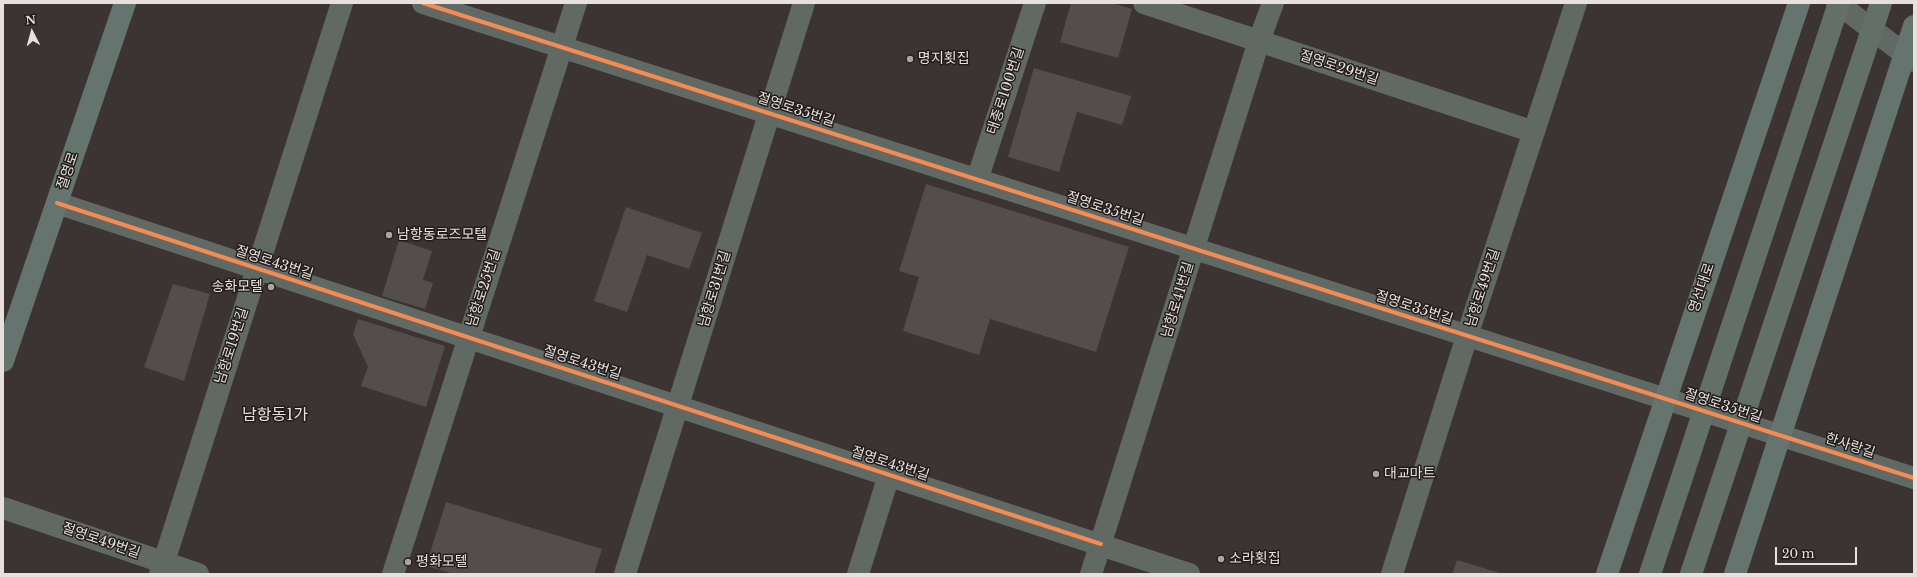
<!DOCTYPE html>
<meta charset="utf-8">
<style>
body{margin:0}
#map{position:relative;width:1917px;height:577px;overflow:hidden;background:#3b3432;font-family:"Libre Baskerville",serif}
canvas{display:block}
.frame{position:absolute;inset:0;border:4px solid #e8e0dd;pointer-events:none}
.north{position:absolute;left:12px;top:12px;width:40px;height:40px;-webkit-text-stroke:3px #211c1a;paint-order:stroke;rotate:354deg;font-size:11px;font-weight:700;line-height:16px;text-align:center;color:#e8e0dd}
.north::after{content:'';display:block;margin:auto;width:14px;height:18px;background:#e8e0dd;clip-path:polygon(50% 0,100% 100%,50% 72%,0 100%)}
.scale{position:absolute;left:1775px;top:547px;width:82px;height:18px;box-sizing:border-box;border:2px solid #e8e0dd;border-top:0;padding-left:5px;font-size:12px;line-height:14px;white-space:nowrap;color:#e8e0dd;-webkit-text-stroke:3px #211c1a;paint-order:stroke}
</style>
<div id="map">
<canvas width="1917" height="577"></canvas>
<div class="frame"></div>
<div class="north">N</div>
<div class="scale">20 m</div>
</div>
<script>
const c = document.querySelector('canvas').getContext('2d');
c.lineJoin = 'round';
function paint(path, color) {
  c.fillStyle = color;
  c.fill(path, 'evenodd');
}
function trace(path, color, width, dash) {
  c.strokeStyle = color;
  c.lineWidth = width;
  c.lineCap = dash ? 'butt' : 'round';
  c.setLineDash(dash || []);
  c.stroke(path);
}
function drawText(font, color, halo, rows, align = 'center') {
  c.font = font + ' "Libre Baskerville","Noto Sans KR",serif';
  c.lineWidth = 3;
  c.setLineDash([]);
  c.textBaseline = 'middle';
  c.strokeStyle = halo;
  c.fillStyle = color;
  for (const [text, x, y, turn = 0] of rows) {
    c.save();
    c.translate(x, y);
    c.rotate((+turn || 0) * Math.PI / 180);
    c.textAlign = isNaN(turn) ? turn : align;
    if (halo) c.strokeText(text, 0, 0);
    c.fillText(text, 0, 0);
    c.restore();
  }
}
paint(new Path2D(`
 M1071,3H1112L1132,9L1118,58L1060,42Z
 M1034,68L1131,96L1122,125L1077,112L1059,172L1008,157Z
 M926,184L1129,247L1096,352L990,319L979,355L903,331L919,277L899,271Z
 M626,207L702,233L689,269L647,255L627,312L594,301Z
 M399,240L432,251L423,280L433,283L425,309L382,296Z
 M173,284L210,294L184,381L144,367Z
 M358,319L445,346L426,407L361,386L368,367L353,334Z
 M446,502L602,549L594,574H454L426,566Z
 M1457,560L1503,574H1452Z`), '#534d4b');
trace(new Path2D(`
 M423,3L1914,478
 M1144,3L1534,132
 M1837,3L1914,61
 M977,180L1035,3
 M57,203L1189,574
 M3,508L198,574
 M160,574L342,3
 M393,574L576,3
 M625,574L804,3
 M858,574L889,475
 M1091,574L1259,41L1273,3
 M1392,574L1467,336L1576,3`), '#606964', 22);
trace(new Path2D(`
 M3,361L125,3
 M1607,574L1799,3
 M1735,574L1914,26`), '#65746e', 22);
trace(new Path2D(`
 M1650,574L1839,3
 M1691,574L1881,3`), '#627069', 22);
trace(new Path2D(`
 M423,3L1914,478
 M57,203L1101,544`), '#f68b52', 4);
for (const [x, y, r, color] of [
 [910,59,4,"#aba4a1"],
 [389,235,4,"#aba4a1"],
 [271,287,4,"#aba4a1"],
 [1376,474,4,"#aba4a1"],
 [1221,559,4,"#aba4a1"],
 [408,562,4,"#aba4a1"]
]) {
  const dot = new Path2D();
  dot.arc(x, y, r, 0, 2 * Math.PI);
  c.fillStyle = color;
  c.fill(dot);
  trace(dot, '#211c1a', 1.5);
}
drawText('14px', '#e8e0dd', '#211c1a', [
 ["명지횟집",918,59],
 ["남항동로즈모텔",397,235],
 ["송화모텔",263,287,"right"],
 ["대교마트",1384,474],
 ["소라횟집",1229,559],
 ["평화모텔",416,562]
], 'left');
drawText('14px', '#e8e0dd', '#211c1a', [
 ["절영로29번길",1339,68,18],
 ["태종로100번길",1006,91,-72],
 ["절영로35번길",796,110,18],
 ["절영로",68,171,-71],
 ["절영로35번길",1105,209,18],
 ["절영로43번길",274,263,18],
 ["남항로25번길",484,288,-72],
 ["남항로49번길",1483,288,-72],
 ["영선대로",1702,288,-71],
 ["남항로31번길",715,289,-73],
 ["남항로41번길",1178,300,-73],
 ["절영로35번길",1414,308,18],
 ["남항로19번길",232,346,-72],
 ["절영로43번길",582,363,18],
 ["절영로35번길",1723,406,18],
 ["한사랑길",1850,446,18],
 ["절영로43번길",890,464,18],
 ["절영로49번길",101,541,19]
]);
drawText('16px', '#e8e0dd', '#211c1a', [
 ["남항동1가",275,415]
]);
</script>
